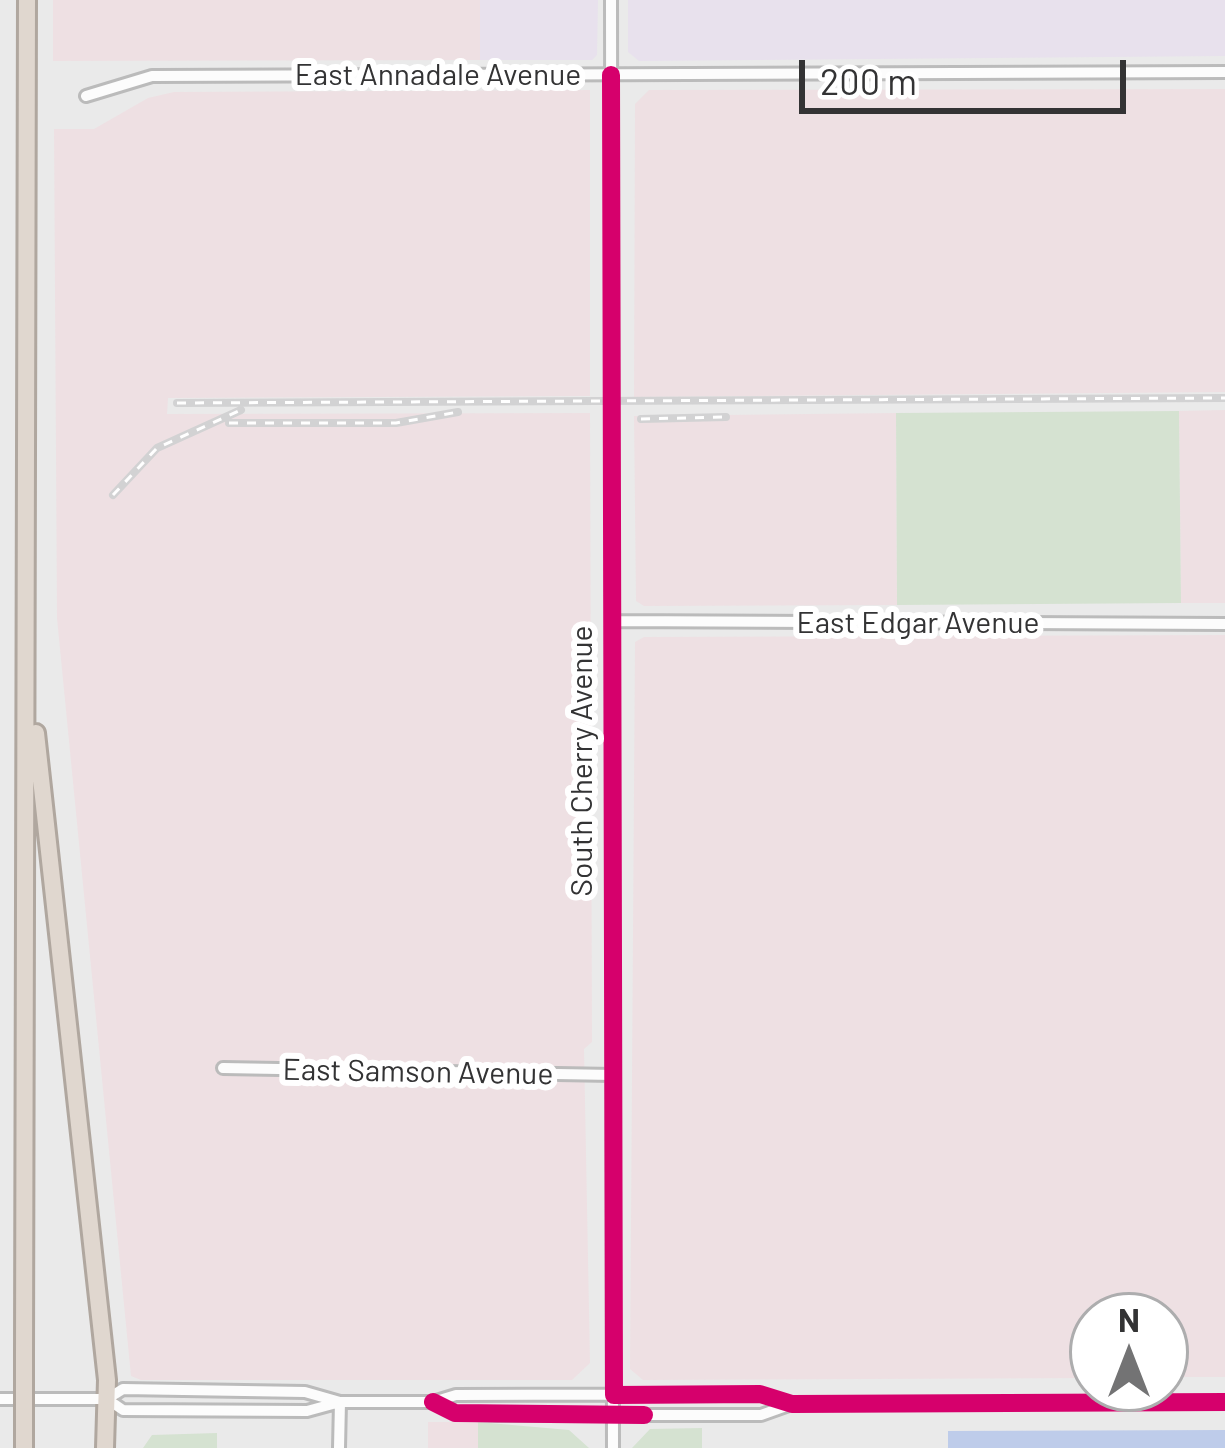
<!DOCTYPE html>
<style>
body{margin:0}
#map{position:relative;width:1225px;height:1448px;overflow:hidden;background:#eaeaea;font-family:Barlow,sans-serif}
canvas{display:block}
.north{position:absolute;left:1069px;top:1292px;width:120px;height:120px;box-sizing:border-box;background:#fff;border:3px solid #adadae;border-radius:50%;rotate:0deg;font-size:33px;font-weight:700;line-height:48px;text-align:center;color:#333334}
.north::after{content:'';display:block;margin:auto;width:42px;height:54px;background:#737374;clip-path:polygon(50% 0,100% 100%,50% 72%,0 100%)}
.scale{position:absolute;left:799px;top:60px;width:327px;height:54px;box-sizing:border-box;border:6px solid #333334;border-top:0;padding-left:15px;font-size:36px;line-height:42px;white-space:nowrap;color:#333334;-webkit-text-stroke:9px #fff;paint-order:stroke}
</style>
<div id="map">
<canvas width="1225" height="1448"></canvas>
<div class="north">N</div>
<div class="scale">200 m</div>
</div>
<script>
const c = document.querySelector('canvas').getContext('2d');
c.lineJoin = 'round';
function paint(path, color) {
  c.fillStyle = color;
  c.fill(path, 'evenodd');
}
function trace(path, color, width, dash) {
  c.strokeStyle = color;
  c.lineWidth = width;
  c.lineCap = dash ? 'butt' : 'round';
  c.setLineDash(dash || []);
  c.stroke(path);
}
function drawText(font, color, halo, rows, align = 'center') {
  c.font = font + ' Barlow,sans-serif';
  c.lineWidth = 12;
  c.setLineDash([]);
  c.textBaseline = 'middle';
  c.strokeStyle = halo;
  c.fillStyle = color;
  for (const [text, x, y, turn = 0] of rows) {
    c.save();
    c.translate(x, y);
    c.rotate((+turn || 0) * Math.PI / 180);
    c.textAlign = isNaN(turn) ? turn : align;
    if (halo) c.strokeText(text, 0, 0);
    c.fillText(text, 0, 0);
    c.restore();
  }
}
paint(new Path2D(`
 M480,0H598L597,55L592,60H480Z
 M628,0H1225V56L639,61L628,52Z`), '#e8e1ed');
paint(new Path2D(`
 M53,0H480V60L53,61Z
 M1225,89V392L634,397L635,104L649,90Z
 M590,90V396L168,398L167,414L590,413L592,1042L584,1049L590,1363L572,1380H141L131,1376L57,618L54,129H94L148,98L174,92Z
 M1225,410V603H1181L1179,411Z
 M896,413L897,605L644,606L636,601L634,416Z
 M1225,635V1377H1165V1316H1093V1378L643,1380L630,1369L635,642L644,637Z
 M428,1422H478V1448H428Z`), '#eee0e3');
paint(new Path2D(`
 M1179,411L1181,603L897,605L896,413Z
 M478,1422L569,1430L589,1448H478Z
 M702,1428V1448H632L650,1429Z
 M217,1433V1448H143L152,1435Z`), '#d5e2d1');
paint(new Path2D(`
 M1225,1430V1448H948V1431Z`), '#beccea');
const minor = new Path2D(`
 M611,0L613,1448
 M86,96L152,76L1225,72
 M612,621L1225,624
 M223,1068L613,1075
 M0,1399H107L123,1389L305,1392L340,1402L339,1448
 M107,1399L123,1410L307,1411L340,1402H433L456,1395L760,1394L792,1404L1225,1402
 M433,1402L455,1413L497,1415H761L789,1405`);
const highway = new Path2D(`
 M36,733L107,1380L105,1448
 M24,1353L27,0`);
trace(minor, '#bbb', 16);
trace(highway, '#b0a79f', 22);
trace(minor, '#fcfcfc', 10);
trace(highway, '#e0d7cf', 16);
const rail = new Path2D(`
 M177,403L1225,398
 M641,419L726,417
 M229,423H396L458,412
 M113,495L157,448L241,410`);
trace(rail, '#d2d2d3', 8);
trace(rail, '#fff', 3, [9]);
const highwayBridge = new Path2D(`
 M24,1353V1448`);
trace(highwayBridge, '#b0a79f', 22, []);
trace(highwayBridge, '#e0d7cf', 16);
trace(new Path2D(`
 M611,75L614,1395L760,1394L792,1404L1225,1402
 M433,1402L455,1413L644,1415`), '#d6006c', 18);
drawText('30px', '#333334', '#fff', [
 ["East Annadale Avenue",438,75],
 ["East Edgar Avenue",918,623],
 ["South Cherry Avenue",582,761,-90],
 ["East Samson Avenue",418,1072,1]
]);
</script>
